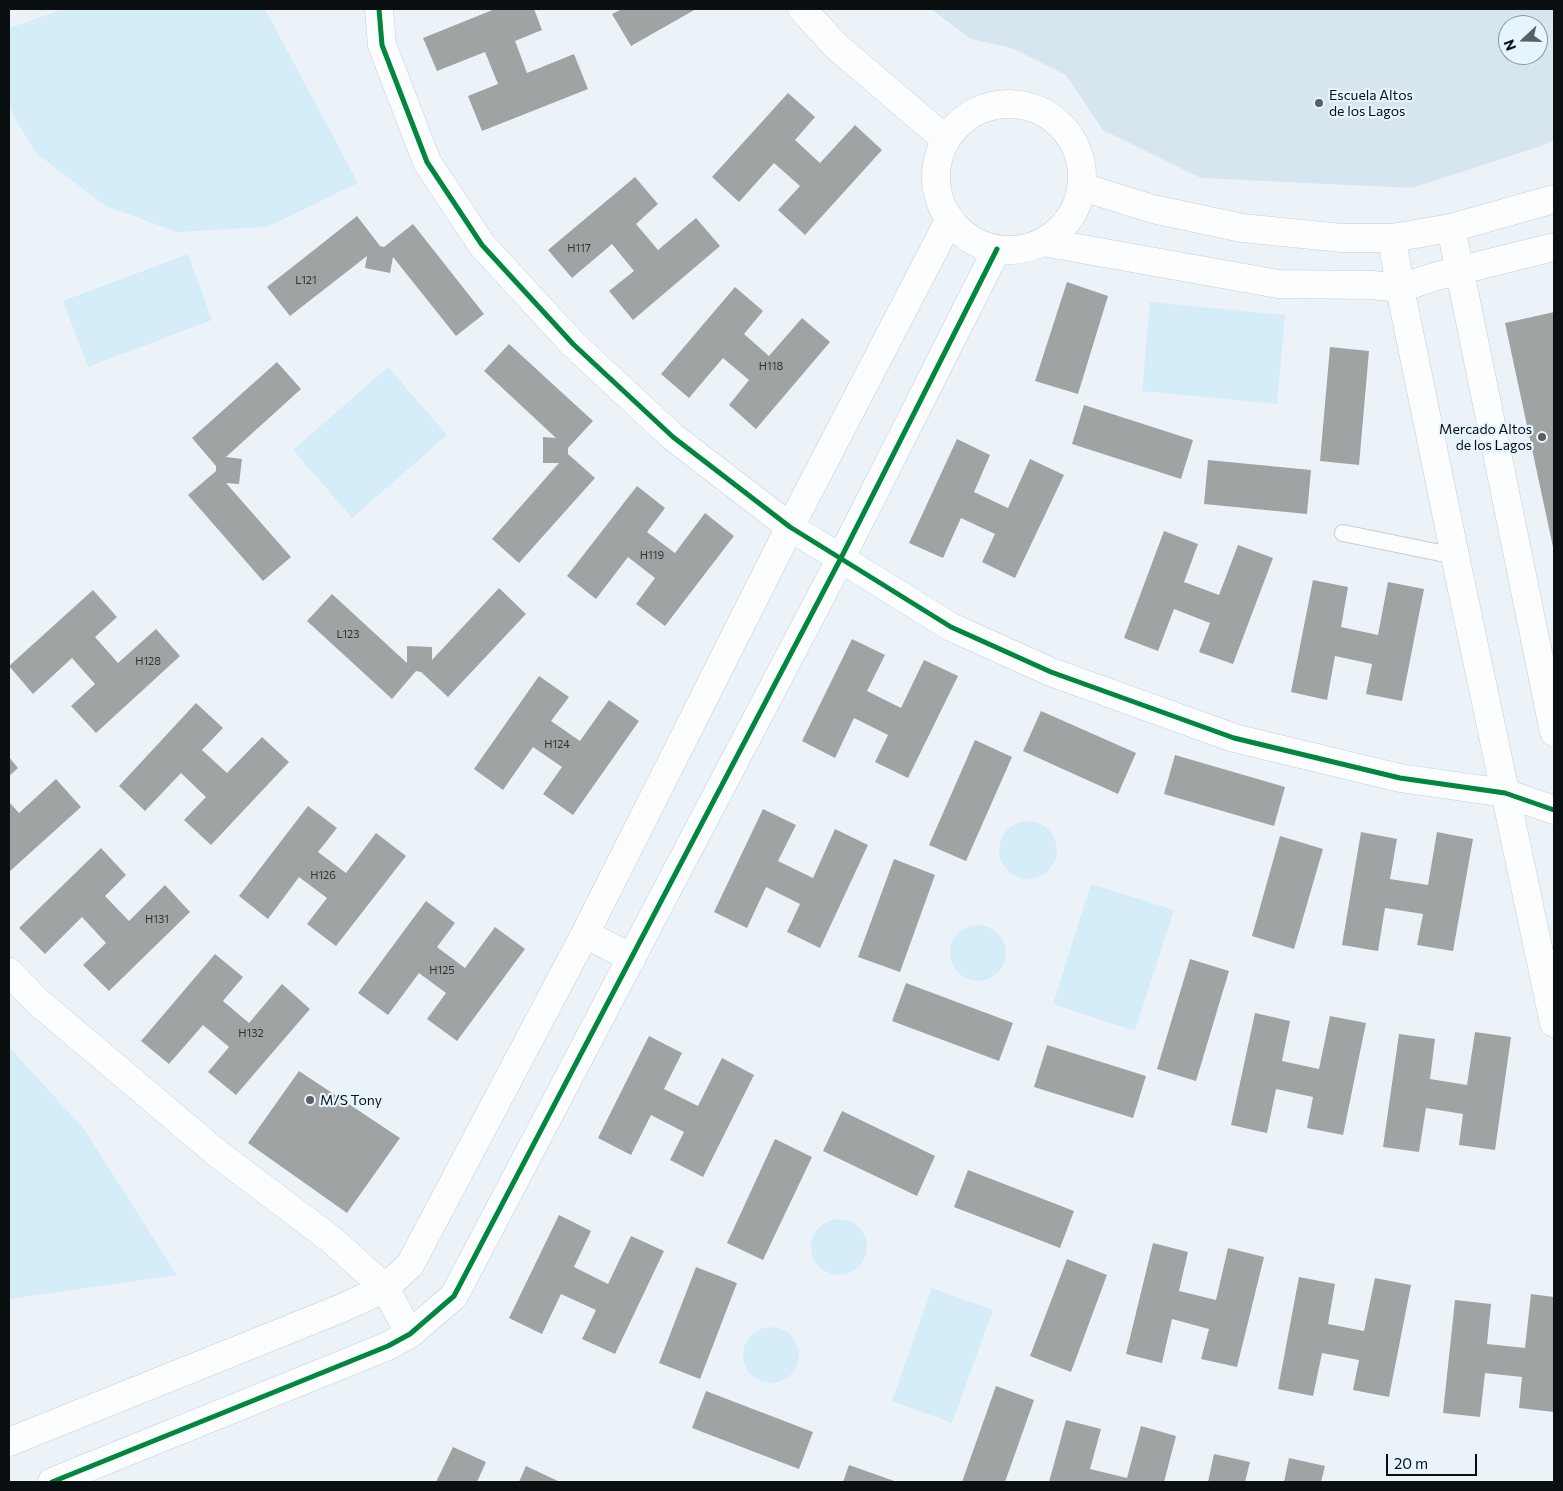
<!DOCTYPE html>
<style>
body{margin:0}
#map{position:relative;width:1563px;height:1491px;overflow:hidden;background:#ebf3f8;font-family:Commissioner,sans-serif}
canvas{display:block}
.frame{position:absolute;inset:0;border:10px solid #0a0f12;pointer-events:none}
.north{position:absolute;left:1498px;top:15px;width:50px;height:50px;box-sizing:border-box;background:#e6f4fd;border:1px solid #8e989f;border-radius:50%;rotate:249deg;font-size:14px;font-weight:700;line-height:20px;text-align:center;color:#0a0f12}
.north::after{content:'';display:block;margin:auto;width:18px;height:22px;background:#595f62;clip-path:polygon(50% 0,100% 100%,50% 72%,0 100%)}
.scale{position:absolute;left:1386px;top:1454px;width:91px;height:22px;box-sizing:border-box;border:2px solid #0a0f12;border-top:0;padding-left:6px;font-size:15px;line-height:18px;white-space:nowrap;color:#0a0f12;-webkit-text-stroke:4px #e6f4fd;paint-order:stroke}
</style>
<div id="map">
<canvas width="1563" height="1491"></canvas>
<div class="frame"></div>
<div class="north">N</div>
<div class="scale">20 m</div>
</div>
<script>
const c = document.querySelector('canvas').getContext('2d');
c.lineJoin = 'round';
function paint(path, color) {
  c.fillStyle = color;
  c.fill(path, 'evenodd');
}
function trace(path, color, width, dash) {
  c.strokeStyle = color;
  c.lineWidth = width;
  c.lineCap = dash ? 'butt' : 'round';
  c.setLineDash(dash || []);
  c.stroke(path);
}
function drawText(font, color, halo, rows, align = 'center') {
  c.font = font + ' Commissioner,sans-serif';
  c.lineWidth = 4.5;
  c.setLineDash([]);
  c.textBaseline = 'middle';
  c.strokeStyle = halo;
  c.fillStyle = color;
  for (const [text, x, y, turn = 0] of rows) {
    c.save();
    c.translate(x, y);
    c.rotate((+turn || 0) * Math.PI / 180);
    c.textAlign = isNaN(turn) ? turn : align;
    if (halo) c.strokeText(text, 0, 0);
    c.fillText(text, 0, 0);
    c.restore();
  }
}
paint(new Path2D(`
 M931,9H1554V140L1538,147L1412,188L1201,178L1103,130L1066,75L1012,48L971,39ZM1508,25H1538V55H1508Z`), '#d6e5ee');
paint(new Path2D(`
 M64,9H265L358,183L267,227L177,232L106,206L37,154L13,115L9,103V28Z
 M188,254L212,320L88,367L63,301Z
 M1150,302L1285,315L1277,404L1142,391Z
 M388,367L447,435L352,518L293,450Z
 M999 850a29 29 0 1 1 58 0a29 29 0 1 1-58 0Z
 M1091,884L1174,910L1135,1031L1053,1004Z
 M950 953a28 28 0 1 1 56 0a28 28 0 1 1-56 0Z
 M9,1047L84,1129L177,1275L9,1299Z
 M811 1247a28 28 0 1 1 56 0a28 28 0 1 1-56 0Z
 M932,1288L993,1310L952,1423L892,1401Z
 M743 1355a28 28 0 1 1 56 0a28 28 0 1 1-56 0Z`), '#d5ecf9');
paint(new Path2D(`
 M495,9H534L542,30L515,41L527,73L574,54L588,89L482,131L468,96L498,84L485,52L437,71L423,38Z
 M622,9H696L631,46L612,14Z
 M788,93L815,117L795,140L820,163L855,125L882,150L805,235L778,210L800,186L774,163L739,202L712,177Z
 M635,177L658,204L636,224L658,250L696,218L720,246L633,320L609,291L634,271L612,244L572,278L548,250Z
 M357,216L380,246L384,247L413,224L484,314L456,336L393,257L390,273L365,268L367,256L290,316L267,287Z
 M1067,282L1108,296L1078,394L1035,381Z
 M735,287L763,311L744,334L769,356L802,318L830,342L756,429L729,405L749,380L723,358L689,398L661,374Z
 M1554,312V547H1553L1505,323Z
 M509,344L593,421L568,448V454L595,478L519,563L492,539L559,463H543V437L556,438L484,371Z
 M1330,347L1369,351L1359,465L1320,461Z
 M277,362L301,389L226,457L242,459L239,484L226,483L291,557L263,581L188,495L216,471V466L192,438Z
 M1084,405L1193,440L1181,479L1072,444Z
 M957,439L990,455L974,492L1008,508L1030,459L1064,475L1015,578L982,562L995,534L961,518L943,558L909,543Z
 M1208,460L1311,470L1307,514L1204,504Z
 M637,486L665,508L647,532L675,553L705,513L734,536L665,626L636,604L655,578L628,557L596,599L567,576Z
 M1164,531L1198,544L1184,582L1219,595L1238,545L1273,558L1233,664L1199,652L1210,623L1174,609L1158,651L1124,638Z
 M1313,580L1348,587L1341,627L1378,635L1388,582L1424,589L1402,701L1366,694L1372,664L1335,656L1327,700L1291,692Z
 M499,588L526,614L448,697L421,672L416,671L392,699L307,621L332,594L407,663V646L432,647V660Z
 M93,590L117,617L95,637L118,663L156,629L180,656L96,733L71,706L95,684L72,658L33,694L9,666Z
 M852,639L885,655L867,691L901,708L924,660L958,676L908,778L875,762L888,735L854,718L835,758L802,741Z
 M539,676L569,697L551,721L580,741L609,700L639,721L573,815L543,794L562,767L533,747L503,790L474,769Z
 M196,703L223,728L202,750L227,773L262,737L289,762L211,845L184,820L206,797L181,773L145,811L119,786Z
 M1041,711L1136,753L1118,794L1023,751Z
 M975,740L1012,757L966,861L929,845Z
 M1175,755L1285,787L1274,826L1164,794Z
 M9,757L18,768L9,776Z
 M56,779L81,807L9,872V802L19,813Z
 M308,806L337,828L318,852L346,873L376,833L406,856L336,946L307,924L327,898L299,877L268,919L239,896Z
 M763,809L796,825L778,861L813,878L835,829L868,845L820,948L787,932L800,904L766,887L747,928L714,912Z
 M1361,832L1397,839L1390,879L1428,885L1437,832L1473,839L1453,951L1417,945L1423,914L1385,908L1378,951L1342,945Z
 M1280,836L1323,849L1294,949L1252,936Z
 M101,848L126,875L105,896L129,921L165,885L190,912L109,991L83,965L106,943L82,917L45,954L19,928Z
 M894,859L935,875L900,972L858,957Z
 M426,901L455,923L437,947L465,968L495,927L525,949L457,1041L427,1019L446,993L419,973L388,1015L358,993Z
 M215,954L243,977L223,1001L249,1023L282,984L310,1009L236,1095L208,1072L229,1047L203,1025L169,1064L141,1041Z
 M1190,959L1229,971L1196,1081L1157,1069Z
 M906,983L1013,1023L999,1061L892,1021Z
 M1255,1013L1290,1021L1282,1061L1319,1069L1330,1016L1366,1023L1343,1135L1307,1128L1313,1097L1276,1089L1267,1133L1231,1125Z
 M1475,1032L1511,1037L1495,1150L1459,1145L1463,1114L1426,1108L1419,1152L1383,1147L1399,1034L1435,1039L1430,1079L1467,1085Z
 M649,1036L682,1053L664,1089L698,1106L722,1058L754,1075L703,1177L670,1160L684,1132L651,1115L631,1155L598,1138Z
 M1047,1045L1146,1076L1133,1118L1034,1087Z
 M299,1071L400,1138L347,1213L248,1143Z
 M842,1111L935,1156L917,1196L823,1151Z
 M775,1139L812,1157L763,1260L727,1243Z
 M968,1170L1074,1211L1060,1248L954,1207Z
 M559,1215L591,1231L574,1267L608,1284L631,1236L664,1251L615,1354L582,1339L596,1310L561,1294L542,1334L509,1318Z
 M1153,1243L1188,1252L1179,1291L1216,1300L1228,1248L1264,1257L1237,1367L1201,1359L1209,1329L1172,1319L1162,1363L1126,1354Z
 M1067,1259L1107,1275L1071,1372L1030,1356Z
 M696,1267L737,1283L700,1379L659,1363Z
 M1299,1277L1335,1284L1328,1324L1364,1331L1375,1278L1411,1285L1389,1397L1353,1390L1359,1360L1322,1353L1313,1396L1278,1389Z
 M1531,1294L1554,1297V1412L1519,1408L1522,1377L1485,1373L1480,1417L1443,1413L1455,1300L1491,1304L1487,1344L1525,1348Z
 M996,1386L1034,1400L1005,1482H962Z
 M706,1391L813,1432L799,1469L692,1428Z
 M1066,1420L1101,1429L1090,1469L1127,1478L1141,1426L1176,1436L1164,1482H1049Z
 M453,1447L486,1462L477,1482H436Z
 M1214,1454L1250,1462L1245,1482H1208Z
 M1289,1458L1325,1466L1321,1482H1284Z
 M849,1465L897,1482H843Z
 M526,1466L560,1482H519Z`), '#a0a3a3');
const service = new Path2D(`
 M1343,533L1455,556`);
const minor = new Path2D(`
 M379,9L382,45L427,162L482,245L573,344L673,437L790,527L951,627L1051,672L1234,738L1400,778L1505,793L1554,810
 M1451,228L1554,732
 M1392,238L1400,288L1455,556L1554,1023
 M585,934L632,958
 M9,972L37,1001L218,1154L332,1240L385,1288L410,1334
 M9,1442L342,1308L385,1288L410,1265L585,934L790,527L950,219
 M52,1482L388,1346L410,1334L454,1296L841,558L997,249`);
const tertiary = new Path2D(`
 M802,9L836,46L945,139
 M936 177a73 73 0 1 1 146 0a73 73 0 1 1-146 0Z
 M1082,187L1153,209L1242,228L1342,238H1392L1451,228L1554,199
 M1043,242L1278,284L1372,285L1400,288L1437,276L1554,247`);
trace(service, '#c8ced2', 18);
trace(minor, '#c8ced2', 29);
trace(tertiary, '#c8ced2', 29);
trace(service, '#fcfdfe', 16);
trace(minor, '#fcfdfe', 28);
trace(tertiary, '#fcfdfe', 28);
trace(new Path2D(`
 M379,9L382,45L427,162L482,245L573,344L673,437L790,527L951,627L1051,672L1234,738L1400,778L1505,793L1554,810
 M52,1482L388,1346L410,1334L454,1296L841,558L997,249`), '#00873e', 5);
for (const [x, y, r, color] of [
 [1319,103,5,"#595f62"],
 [1542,437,5,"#595f62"],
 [310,1100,5,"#595f62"]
]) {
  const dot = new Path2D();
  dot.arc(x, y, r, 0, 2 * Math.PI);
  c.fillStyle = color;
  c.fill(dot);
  trace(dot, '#e6f4fd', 2);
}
drawText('11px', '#303436', null, [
 ["H117",579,248],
 ["L121",306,280],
 ["H118",771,366],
 ["H119",652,555],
 ["L123",348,634],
 ["H128",148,661],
 ["H124",557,744],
 ["H126",323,875],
 ["H131",157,919],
 ["H125",442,970],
 ["H132",251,1033]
]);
drawText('14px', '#0a0f12', '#e6f4fd', [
 ["Escuela Altos",1329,95],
 ["de los Lagos",1329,111],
 ["Mercado Altos",1532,429,"right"],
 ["de los Lagos",1532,445,"right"],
 ["M/S Tony",320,1100]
], 'left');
</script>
